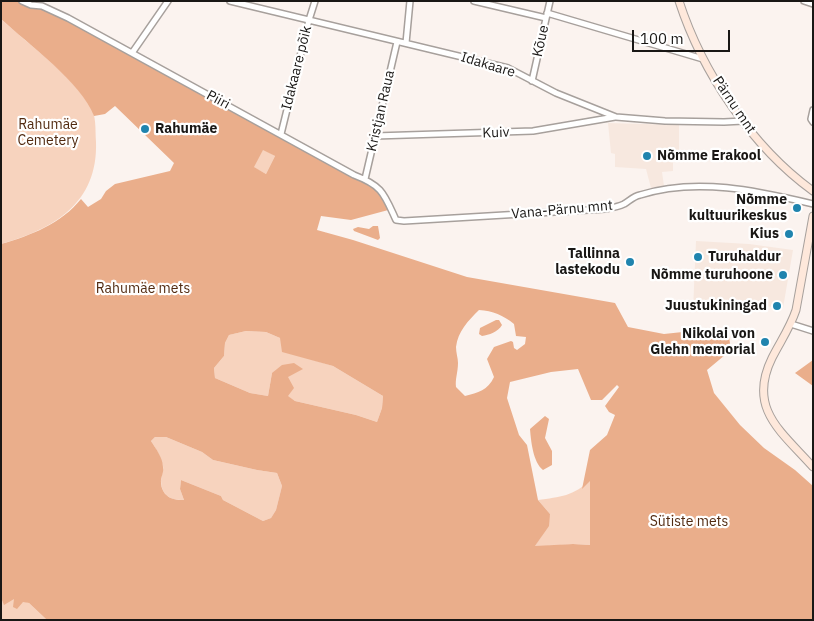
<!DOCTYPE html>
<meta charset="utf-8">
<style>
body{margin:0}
#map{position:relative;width:814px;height:621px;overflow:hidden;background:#fbf3ef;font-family:"IBM Plex Sans",sans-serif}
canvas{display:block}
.frame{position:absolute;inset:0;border:2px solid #191715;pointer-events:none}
.scale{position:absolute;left:632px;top:30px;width:98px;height:22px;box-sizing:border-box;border:2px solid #191715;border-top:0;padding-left:6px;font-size:15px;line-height:18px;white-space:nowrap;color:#191715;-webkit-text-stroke:4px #fff;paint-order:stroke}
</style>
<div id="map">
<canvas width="814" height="621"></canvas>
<div class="frame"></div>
<div class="scale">100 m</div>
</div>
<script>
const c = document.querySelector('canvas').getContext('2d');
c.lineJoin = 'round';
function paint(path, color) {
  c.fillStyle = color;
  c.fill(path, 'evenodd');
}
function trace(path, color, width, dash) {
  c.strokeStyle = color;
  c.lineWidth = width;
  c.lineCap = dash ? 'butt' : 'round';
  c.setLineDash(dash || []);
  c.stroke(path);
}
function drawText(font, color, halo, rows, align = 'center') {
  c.font = font + ' "IBM Plex Sans",sans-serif';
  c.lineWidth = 4.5;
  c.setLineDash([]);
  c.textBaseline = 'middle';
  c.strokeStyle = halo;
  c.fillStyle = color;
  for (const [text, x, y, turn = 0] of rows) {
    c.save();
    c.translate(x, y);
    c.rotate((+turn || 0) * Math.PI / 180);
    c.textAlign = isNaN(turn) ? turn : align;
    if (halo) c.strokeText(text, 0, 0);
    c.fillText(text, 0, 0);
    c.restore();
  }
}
paint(new Path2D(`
 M608,123L679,125V156L673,161V171L662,172L664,186L651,188L646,169L615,167V154L611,153Z
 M696,241L749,244L793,250L783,308L704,300L703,311L693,310Z`), '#f7e8df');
paint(new Path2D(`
 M1,19C29,45 69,73 89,104C97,115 95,129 96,142C98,203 54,229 1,244Z
 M263,149L275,156L266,174L253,167Z
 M246,331L266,332L280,338L310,359L333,366L383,396L382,408L377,422L356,415L295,401L287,396L272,373L268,396L250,393L215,378L214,368L224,356L225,343L229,335Z
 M155,437H166L202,452L213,460L257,470L277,473L282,486L276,510L271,518L263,521L223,500L221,496L181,480L180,489L184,500C171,501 161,495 161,481C161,475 164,471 163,466C161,457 156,449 151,441Z
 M590,480V545L573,544L534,547L541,537L550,514L538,500C560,497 574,496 590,480Z
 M1,598L4,604L14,598L29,603L47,620H1Z`), '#f7d3be');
paint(new Path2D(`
 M1,1C31,1 42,6 68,18L383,192L392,209L351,220L321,216L317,230L353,240L467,277L615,303L628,327L664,334L692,331L729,337L731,350L707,370L714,393L740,425L764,448L795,470L813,486V620H47L29,603L23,602L17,609L13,607L14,599L4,605L1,598V244C30,236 62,223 81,199L88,207L101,199L106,191L115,184L170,171L174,163L115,106L105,114L94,116C82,83 28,44 1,19ZM263,150L275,156L266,174L254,167ZM479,310C493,311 503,315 514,324L516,336L526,337L525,344L517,350L514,348L513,342L511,341L494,347L487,359L494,377C488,390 478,393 465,396L456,387C455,379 458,372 458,363C458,358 456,353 456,347C458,331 468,321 479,310ZM246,331L266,332L280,338L282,352L333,366L383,396L382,408L377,422L356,415L295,401L288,396L294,388L288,377L303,369L294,363L282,365L272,373L268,396L250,393L215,378L214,368L224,356L225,343L229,335ZM578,369L591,400H602L617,385L619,387L605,406L609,412L615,415L607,435L590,450L582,489L590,481V545L573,544L535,546L549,526L550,514L538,500L527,445L519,435L507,398L510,382L551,372ZM155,437H166L202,452L213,460L257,470L277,473L282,486L276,510L271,518L263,521L223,500L221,496L181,480L180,489L184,500C170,501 160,494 161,479C162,475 164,471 163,467C163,458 156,449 151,441Z
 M373,226H378L380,238L378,240L354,231L353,229L358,227L369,229Z
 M496,320H499L502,325C498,332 489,335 482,336L479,334L480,328Z
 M813,360V386L795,373Z
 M545,416L549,419L545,438L552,451V465L543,470C533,462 531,441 530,429Z`), '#eaae8b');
const street = new Path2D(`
 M22,1L31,5L42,6L68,18L354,175C383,186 384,194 396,220L404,221L605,209C611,208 618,207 624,204C629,201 634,196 640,195C697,177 757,191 813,204
 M230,1L508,68L556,93L616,117L665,121L724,122L743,121
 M474,1L546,18
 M804,1L813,4
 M547,13L703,59
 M406,43L410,1
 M132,53L168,1
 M532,81L550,1
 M813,110L811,119L813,122
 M281,134L309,20L315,1
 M375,136L533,131L615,117
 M365,179L397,42
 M791,324L813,331`);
const secondary = new Path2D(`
 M679,1C702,72 752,147 813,191
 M813,216L796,310C790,328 780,342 772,358C747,409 782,432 813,467`);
trace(street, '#a7a09c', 8);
trace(secondary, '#a7a09c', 9);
trace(street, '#fff', 5);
trace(secondary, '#fee8db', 7);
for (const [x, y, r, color] of [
 [145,129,5,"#2084ae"],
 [647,156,5,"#2084ae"],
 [797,208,5,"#2084ae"],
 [789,234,5,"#2084ae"],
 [698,257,5,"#2084ae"],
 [630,262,5,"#2084ae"],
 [783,275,5,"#2084ae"],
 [777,306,5,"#2084ae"],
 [765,342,5,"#2084ae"]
]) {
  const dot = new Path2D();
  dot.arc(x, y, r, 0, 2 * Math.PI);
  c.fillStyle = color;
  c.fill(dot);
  trace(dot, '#fff', 2);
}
drawText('14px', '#191715', '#fff', [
 ["Kõue",541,41,-78],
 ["Idakaare",488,65,17],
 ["Idakaare põik",297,68,-76],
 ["Piiri",218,100,28],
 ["Pärnu mnt",734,105,56],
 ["Kristjan Raua",381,111,-77],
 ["Kuiv",496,133,-2],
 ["Vana-Pärnu mnt",562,210,-5]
]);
drawText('14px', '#522b11', '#fff', [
 ["Rahumäe",48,125],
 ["Cemetery",48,141],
 ["Rahumäe mets",143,289],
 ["Sütiste mets",689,522]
]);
drawText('bold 14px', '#191715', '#fff', [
 ["Rahumäe",155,129,"left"],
 ["Nõmme Erakool",657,156,"left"],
 ["Nõmme",787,200],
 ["kultuurikeskus",787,216],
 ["Kius",779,234],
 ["Tallinna",620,254],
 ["lastekodu",620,270],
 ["Turuhaldur",708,257,"left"],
 ["Nõmme turuhoone",773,275],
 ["Juustukiningad",767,306],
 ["Nikolai von",755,334],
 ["Glehn memorial",755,350]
], 'right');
</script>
